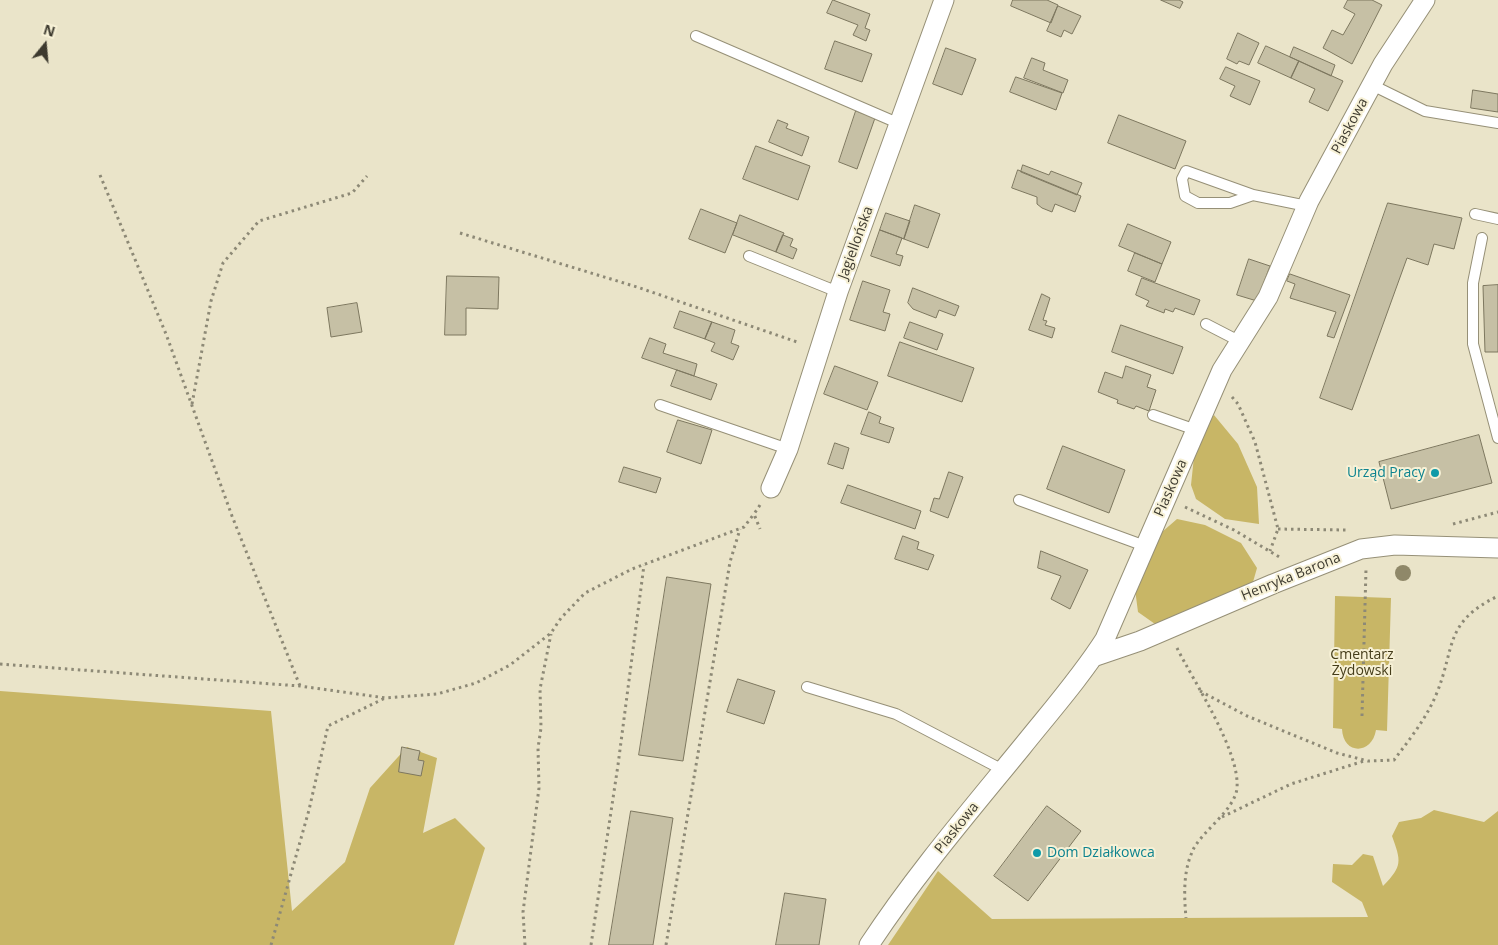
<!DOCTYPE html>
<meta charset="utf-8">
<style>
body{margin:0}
#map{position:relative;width:1498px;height:945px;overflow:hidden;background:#eae4c9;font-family:"Open Sans",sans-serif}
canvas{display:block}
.north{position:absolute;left:20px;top:20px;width:50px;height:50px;-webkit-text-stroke:4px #f7f1d6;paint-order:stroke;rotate:17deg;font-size:14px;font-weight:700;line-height:20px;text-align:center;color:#3d3a2f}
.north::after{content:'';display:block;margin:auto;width:18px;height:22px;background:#3d3a2f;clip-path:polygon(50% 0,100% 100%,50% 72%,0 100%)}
</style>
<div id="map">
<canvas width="1498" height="945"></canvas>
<div class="north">N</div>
</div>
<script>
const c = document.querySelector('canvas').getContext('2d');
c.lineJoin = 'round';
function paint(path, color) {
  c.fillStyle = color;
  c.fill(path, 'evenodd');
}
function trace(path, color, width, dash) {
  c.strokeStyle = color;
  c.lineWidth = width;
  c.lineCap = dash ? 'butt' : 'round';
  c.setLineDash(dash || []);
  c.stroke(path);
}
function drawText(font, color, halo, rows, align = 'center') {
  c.font = font + ' "Open Sans",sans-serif';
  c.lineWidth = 4;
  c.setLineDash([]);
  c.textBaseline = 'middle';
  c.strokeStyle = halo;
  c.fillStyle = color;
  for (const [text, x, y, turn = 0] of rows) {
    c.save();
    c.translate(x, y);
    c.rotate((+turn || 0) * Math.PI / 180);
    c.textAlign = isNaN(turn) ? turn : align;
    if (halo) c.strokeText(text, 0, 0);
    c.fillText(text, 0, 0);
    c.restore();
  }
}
paint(new Path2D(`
 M1214,415L1238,444L1257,487L1259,524L1225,519L1196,499L1191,485L1196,438Z
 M1177,519L1205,525L1241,543L1257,568L1253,582L1155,624L1138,612L1135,589L1162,532Z
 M1335,596L1391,598L1387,731L1376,730C1372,755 1343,755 1342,729L1333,728Z
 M0,691L271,711L292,911L345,862L370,788L407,747L437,758L423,833L455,818L485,848L454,945H0Z
 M1434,810L1484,822L1498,811V945H888L938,871L992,919L1368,917L1362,902L1332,882L1333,864L1352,865L1363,854L1373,856L1383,886C1403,866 1401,861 1392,836L1399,822L1421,818Z`), '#c8b666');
const building = new Path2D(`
 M833,0L870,14L865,28L870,30L866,41L853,35L858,25L827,13Z
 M1013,0H1047L1058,5L1051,23L1011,6Z
 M1161,0H1179L1183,2L1180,8Z
 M1348,0H1372L1382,5L1352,64L1323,48L1332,30L1343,35L1355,14L1344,8Z
 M1058,6L1081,16L1072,34L1064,30L1061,37L1047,31Z
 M1238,33L1259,43L1249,65L1239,61L1237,64L1227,59Z
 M835,41L872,54L862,82L825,69Z
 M1266,46L1299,61L1291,78L1258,63Z
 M1294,47L1335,65L1331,76L1290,57Z
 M946,48L976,59L962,95L933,84Z
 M1032,58L1045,63L1043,70L1068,80L1063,93L1024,78Z
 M1299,61L1343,81L1328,111L1309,102L1315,89L1291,78Z
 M1226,67L1260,81L1250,105L1230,96L1235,86L1220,79Z
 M1016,77L1062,93L1056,110L1010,92Z
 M1473,90L1498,94V112L1471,108Z
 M856,111L875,118L857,169L839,162Z
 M1119,115L1186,141L1175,169L1108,143Z
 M778,120L788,124L786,128L809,137L802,156L769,142Z
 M756,146L810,166L798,200L743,179Z
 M1023,165L1049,175L1051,171L1082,183L1077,195L1021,172Z
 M1018,170L1081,196L1075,212L1055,204L1052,212L1042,208L1037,204V197L1012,188Z
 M1388,203L1462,218L1454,249L1434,244L1428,265L1407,258L1352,410L1320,398Z
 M915,205L940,214L928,248L904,239Z
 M701,209L737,223L725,253L689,239Z
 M886,213L910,221L904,239L880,230Z
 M740,215L784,233L776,252L733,235Z
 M1128,224L1171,242L1162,264L1119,246Z
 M880,230L902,238L896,254L903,256L900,266L871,256Z
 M783,235L793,239L790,246L797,249L793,259L776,252Z
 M1135,253L1162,264L1155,282L1128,271Z
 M1249,259L1270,266L1257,301L1237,295Z
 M1290,274L1350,295L1334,338L1327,336L1336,312L1290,298L1295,284L1287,281Z
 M447,276L499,277L498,309L466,308V335H445Z
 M1142,278L1200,300L1194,315L1175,308L1173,312L1165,309L1164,313L1146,306L1149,301L1136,295Z
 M863,281L890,290L883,312L890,314L885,331L850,320Z
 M1498,285V352H1485L1483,286Z
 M913,288L959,306L955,316L939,310L936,318L913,309L908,303Z
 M1042,294L1050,298L1043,320L1047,321L1045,325L1055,328L1052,338L1029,330Z
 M357,303L362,332L331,337L327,308Z
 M680,311L712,322L705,339L674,328Z
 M712,322L735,330L731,343L739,346L733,360L711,351L715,343L705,339Z
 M910,322L943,334L937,350L904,338Z
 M1121,325L1183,347L1173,374L1112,352Z
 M650,338L666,344L663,353L697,364L694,376L642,358Z
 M900,342L974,368L962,402L888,376Z
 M835,366L878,382L867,410L824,394Z
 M1126,366L1151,375L1147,387L1156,390L1149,411L1136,406L1134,409L1117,403L1118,400L1098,392L1105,372L1122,378Z
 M677,370L717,384L711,400L671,386Z
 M869,412L881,417L879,423L894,428L889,443L861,434Z
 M678,420L712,430L701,464L667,452Z
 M1479,435L1492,483L1391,509L1379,462Z
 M835,443L849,448L843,469L828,464Z
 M1063,446L1125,470L1109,513L1047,489Z
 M624,467L661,478L656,493L619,482Z
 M949,472L963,477L948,518L930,511L934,498L939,499Z
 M848,485L921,511L915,529L841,503Z
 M903,536L919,542L917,549L934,555L928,570L895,559Z
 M1041,551L1088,570L1070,609L1051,599L1061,576L1038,568Z
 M667,577L711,584L683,761L639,755Z
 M738,679L775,691L764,724L727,712Z
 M402,747L420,751L418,760L424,761L421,776L399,772Z
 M1047,806L1081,831L1028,901L994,876Z
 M631,811L673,818L653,945H609Z
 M785,893L826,899L819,945H776Z`);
paint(building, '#c6c0a5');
trace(building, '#7d775f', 1);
const lane = new Path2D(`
 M696,36L900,124
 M1372,85L1425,111L1498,123
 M1253,195L1186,171L1182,179L1185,196L1198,203H1230L1253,195L1307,206
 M1475,214L1498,219
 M1482,238L1473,283V344L1498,438
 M749,256L838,292
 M1206,324L1239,341
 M660,405L788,449
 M1153,415L1196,430
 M1019,500L1145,546
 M807,687L896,714L1003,770`);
const street = new Path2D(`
 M771,488L788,449L838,292L944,0
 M1093,657L1140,641L1273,584L1361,549L1395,545L1498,548
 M869,945C915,875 969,812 1022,747C1050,712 1081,677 1105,639L1222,370L1268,297L1309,201L1383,64L1425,0`);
trace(lane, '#969077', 12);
trace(street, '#969077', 21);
trace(new Path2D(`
 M100,175L166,334L232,516L300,686
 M460,233L637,287L800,343
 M1232,397L1238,404L1255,442L1278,529L1270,551
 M192,404L211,301L223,263L259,221L352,193L367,176
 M760,505L754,514L760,529
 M1185,507L1234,530L1281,558
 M1453,524L1498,512
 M1278,529L1347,530
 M1177,648C1194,682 1240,751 1237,788C1235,810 1201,832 1193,850C1183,871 1184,895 1186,918
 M0,664L300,686L386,698L437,694L476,683L510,665L551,633L561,618L585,593L632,569L744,527L754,514
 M1200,691L1247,716L1337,753L1368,761L1394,760C1409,740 1426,719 1436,695C1456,647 1443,623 1498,596
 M1362,716L1366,569
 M1222,817L1291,784L1364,761
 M271,945L309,810L328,726L385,698
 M525,945L523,912L539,788L538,748L541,728L540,689L551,634
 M591,945L618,765L644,565
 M666,945L730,562L740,529`), '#8d8976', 3, [2.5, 4]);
trace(lane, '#fff', 10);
trace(street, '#fff', 19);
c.fillStyle = '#8f8869';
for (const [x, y] of [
 [1403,573]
]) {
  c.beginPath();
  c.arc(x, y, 8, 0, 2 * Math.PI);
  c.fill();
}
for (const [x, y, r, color] of [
 [1435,473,5,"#0f9aa8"],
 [1037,853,5,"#0f9aa8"]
]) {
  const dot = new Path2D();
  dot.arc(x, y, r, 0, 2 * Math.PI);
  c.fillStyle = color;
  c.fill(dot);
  trace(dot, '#f7f1d6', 2);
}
drawText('14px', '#3d3a2f', '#f7f1d6', [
 ["Piaskowa",1350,126,-62],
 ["Jagiellońska",856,243,-70],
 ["Piaskowa",1171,488,-66],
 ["Henryka Barona",1291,577,-22],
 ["Piaskowa",957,828,-51]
]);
drawText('14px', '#0d838f', '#f7f1d6', [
 ["Urząd Pracy",1425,473],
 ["Dom Działkowca",1047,853,"left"]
], 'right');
drawText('14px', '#453d1a', '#f7f1d6', [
 ["Cmentarz",1362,655],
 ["Żydowski",1362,671]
]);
</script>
